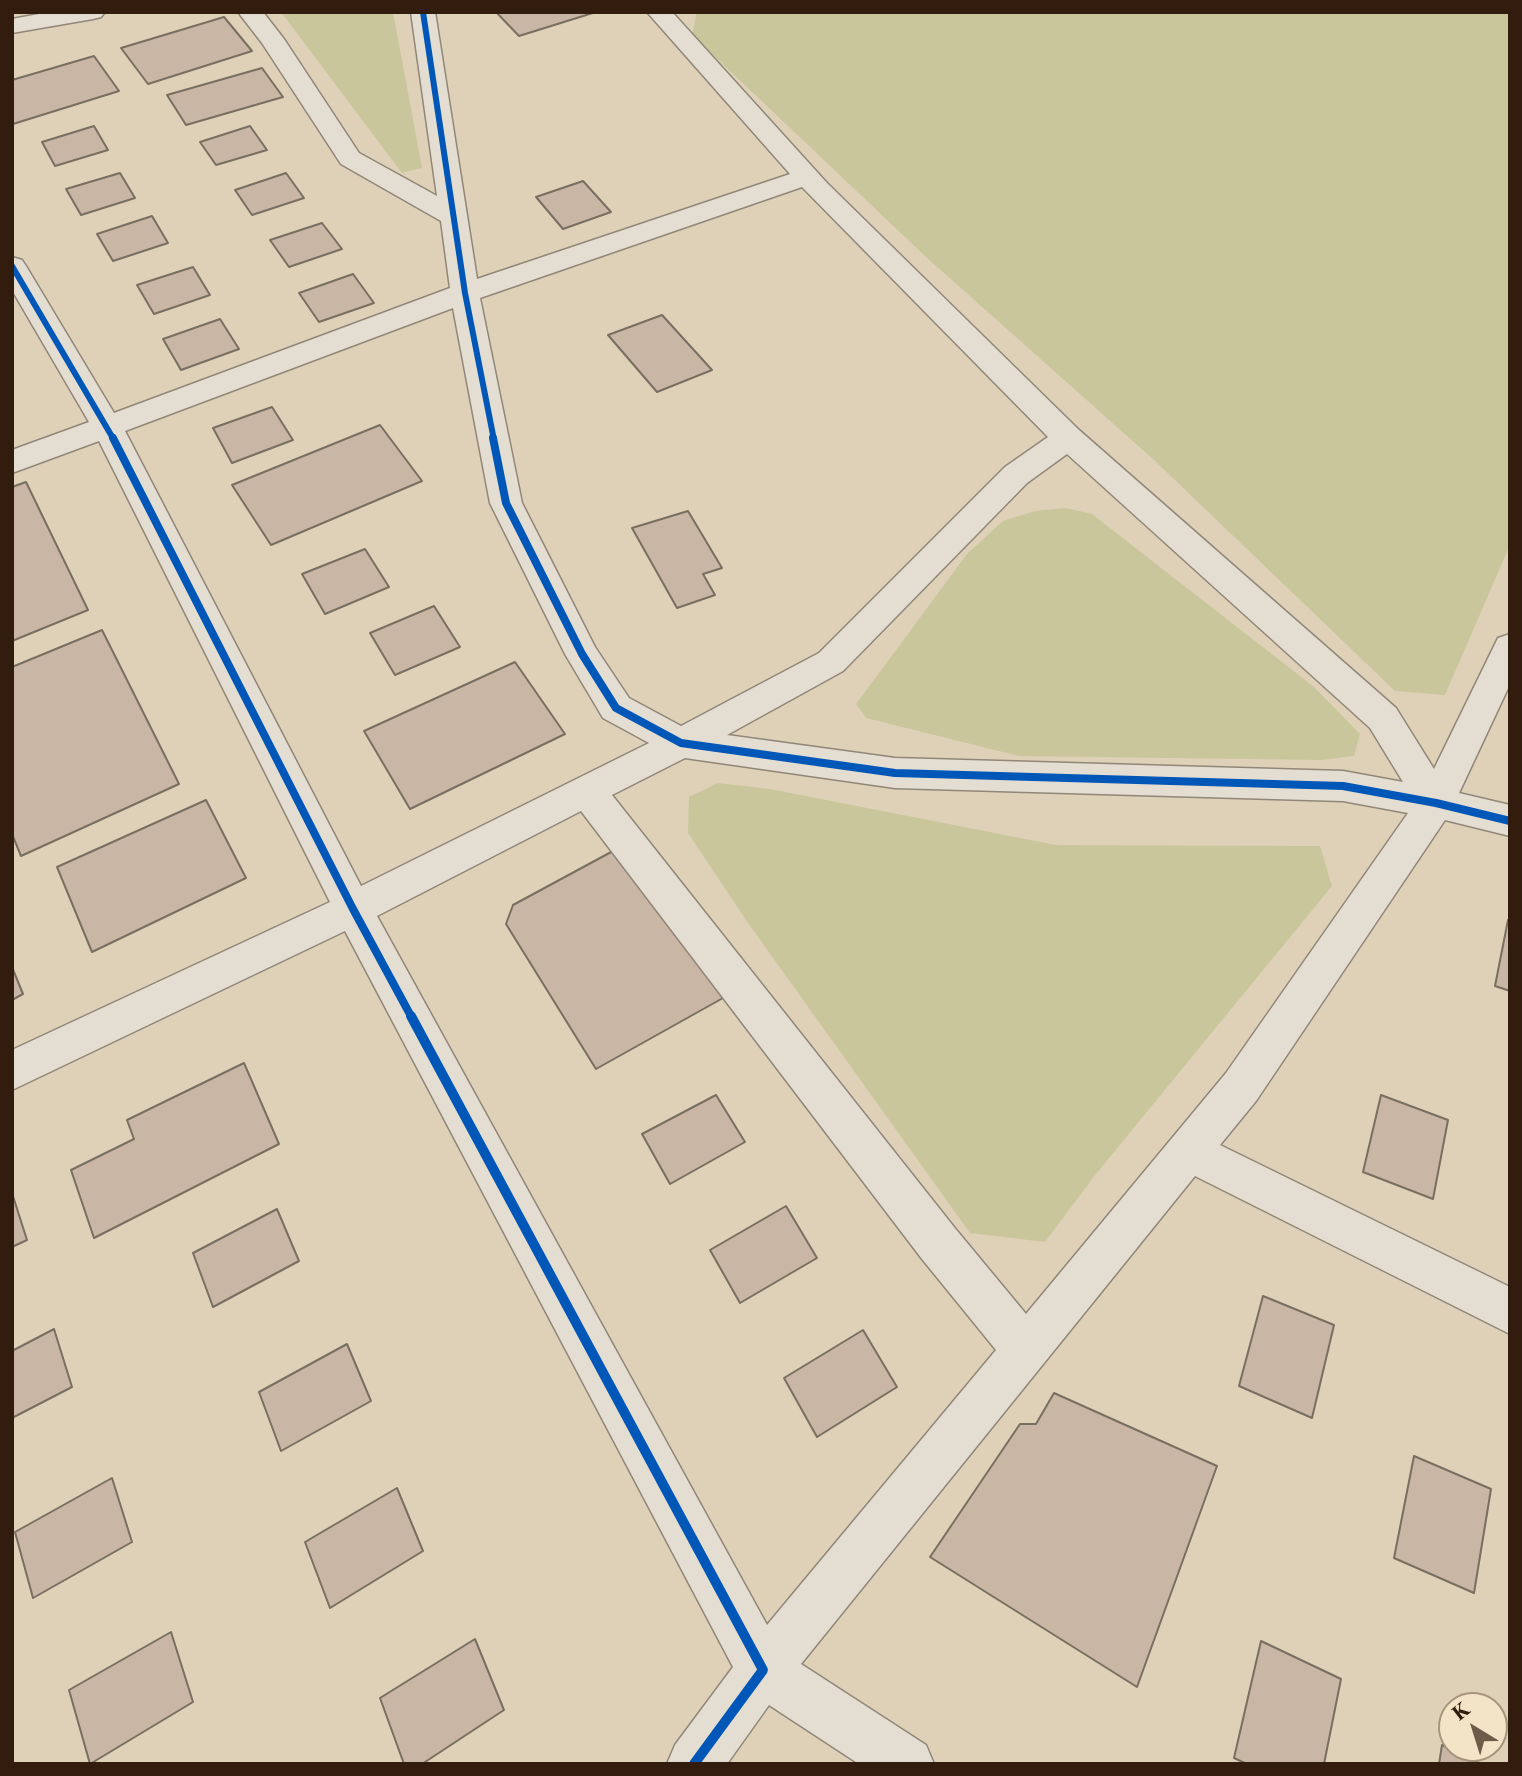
<!DOCTYPE html>
<style>
body{margin:0}
#map{position:relative;width:1522px;height:1776px;overflow:hidden;background:#ded1b8;font-family:"Libre Caslon Text",serif}
canvas{display:block}
.frame{position:absolute;inset:0;border:14px solid #321c0d;pointer-events:none}
.north{position:absolute;left:1438px;top:1692px;width:70px;height:70px;box-sizing:border-box;background:#f3e4c7;border:2px solid #a6947d;border-radius:50%;rotate:322deg;font-size:19px;font-weight:700;line-height:28px;text-align:center;color:#321c0d}
.north::after{content:'';display:block;margin:auto;width:24px;height:32px;background:#6e5b49;clip-path:polygon(50% 0,100% 100%,50% 72%,0 100%)}
</style>
<div id="map">
<canvas width="1522" height="1776"></canvas>
<div class="frame"></div>
<div class="north">K</div>
</div>
<script>
const c = document.querySelector('canvas').getContext('2d');
c.lineJoin = 'round';
function paint(path, color) {
  c.fillStyle = color;
  c.fill(path, 'evenodd');
}
function trace(path, color, width, dash) {
  c.strokeStyle = color;
  c.lineWidth = width;
  c.lineCap = dash ? 'butt' : 'round';
  c.setLineDash(dash || []);
  c.stroke(path);
}
paint(new Path2D(`
 M281,12H393L422,168L402,173Z
 M697,12H1510V545L1445,695L1395,691L1154,460L926,257L692,35Z
 M1066,508L1092,514L1314,687L1360,734L1354,756L1322,760L1019,756L866,718L856,704L967,554L1003,521L1035,511Z
 M718,783L770,789L1056,845L1320,846L1332,886L1096,1174L1045,1242L970,1233L748,923L688,833L689,797Z`), '#cac69c');
const building = new Path2D(`
 M496,12H596L519,36Z
 M224,17L252,51L148,84L121,48Z
 M94,56L119,91L13,124L12,80Z
 M262,68L283,97L186,125L167,95Z
 M94,126L108,150L55,166L42,142Z
 M250,126L267,150L216,165L200,142Z
 M120,173L135,198L81,215L66,189Z
 M286,173L304,198L252,215L235,190Z
 M583,181L611,212L563,229L536,197Z
 M152,216L168,243L113,261L97,234Z
 M322,223L342,249L289,267L270,240Z
 M193,267L210,295L154,314L137,285Z
 M353,274L374,303L319,322L299,293Z
 M662,315L712,370L657,392L608,335Z
 M220,319L239,349L181,370L163,339Z
 M272,407L293,440L232,463L213,428Z
 M380,425L422,481L271,545L232,485Z
 M26,482L88,610L12,641V487Z
 M688,511L722,568L703,574L715,595L677,608L632,528Z
 M365,549L389,587L325,614L302,574Z
 M434,606L460,647L395,675L370,633Z
 M102,630L179,784L21,856L12,834V667Z
 M515,662L565,734L410,809L364,731Z
 M206,800L246,878L92,952L57,867Z
 M613,851L723,998L596,1069L506,924L513,905Z
 M1508,920H1510V991L1495,986Z
 M12,967L23,994L12,1000Z
 M244,1063L279,1144L94,1238L71,1170L134,1139L127,1120Z
 M716,1095L745,1142L670,1184L642,1134Z
 M1381,1095L1448,1120L1433,1199L1363,1172Z
 M12,1193L27,1240L12,1247Z
 M786,1206L817,1258L740,1303L710,1250Z
 M277,1209L299,1261L213,1307L193,1253Z
 M1263,1296L1334,1325L1312,1418L1239,1386Z
 M54,1329L72,1387L12,1418V1351Z
 M863,1330L897,1387L817,1437L784,1378Z
 M347,1344L371,1401L281,1451L259,1392Z
 M1054,1393L1217,1466L1137,1687L930,1557L1020,1424H1036Z
 M1414,1456L1491,1489L1474,1593L1394,1558Z
 M112,1478L132,1542L33,1598L15,1532Z
 M397,1488L423,1551L330,1608L305,1542Z
 M171,1632L193,1702L90,1764L69,1690Z
 M475,1639L504,1710L422,1764H404L380,1698Z
 M1261,1641L1341,1679L1324,1764H1247L1234,1758Z
 M1442,1745L1481,1764H1439Z`);
paint(building, '#c9b6a5');
trace(building, '#796f61', 2);
const street = new Path2D(`
 M50,12H105L101,17L93,19L12,33V19Z
 M238,12H263L284,39L359,153L437,196L411,12H435L477,279L790,174L647,12H672L827,183L1079,430L1396,708L1434,769L1498,638L1510,634V684L1459,793L1510,805V836L1445,820L1256,1101L1220,1145L1510,1287V1334L1195,1176L801,1664L926,1745L934,1764H859L769,1705L727,1764H667L675,1745L733,1667L345,931L12,1090V1050L330,902L99,441L12,473V450L89,422L12,290V257L22,260L26,266L114,413L450,288L441,221L341,164L262,43ZM802,187L1048,437L1005,467L819,653L681,726L629,698L595,647L522,503L480,298ZM453,308L490,503L565,654L603,718L649,743L361,886L125,431ZM1067,454L1370,728L1403,782L1343,771L895,758L727,735L843,671L1027,483ZM685,758L895,788L1343,801L1408,813L1226,1073L1026,1314L954,1227L612,795ZM581,811L922,1259L996,1350L767,1625L377,916Z`);
trace(street, '#918778', 3);
paint(street, '#e4ddd1');
trace(new Path2D(`
 M423,12L465,293L494,440
 M12,266L114,440`), '#0057b8', 6);
trace(new Path2D(`
 M113,438L353,909L412,1018
 M493,438L506,503L582,654L616,708L681,743L895,773L1343,786L1436,803L1510,821`), '#0057b8', 8);
trace(new Path2D(`
 M411,1016L763,1670L694,1764`), '#0057b8', 10);
</script>
